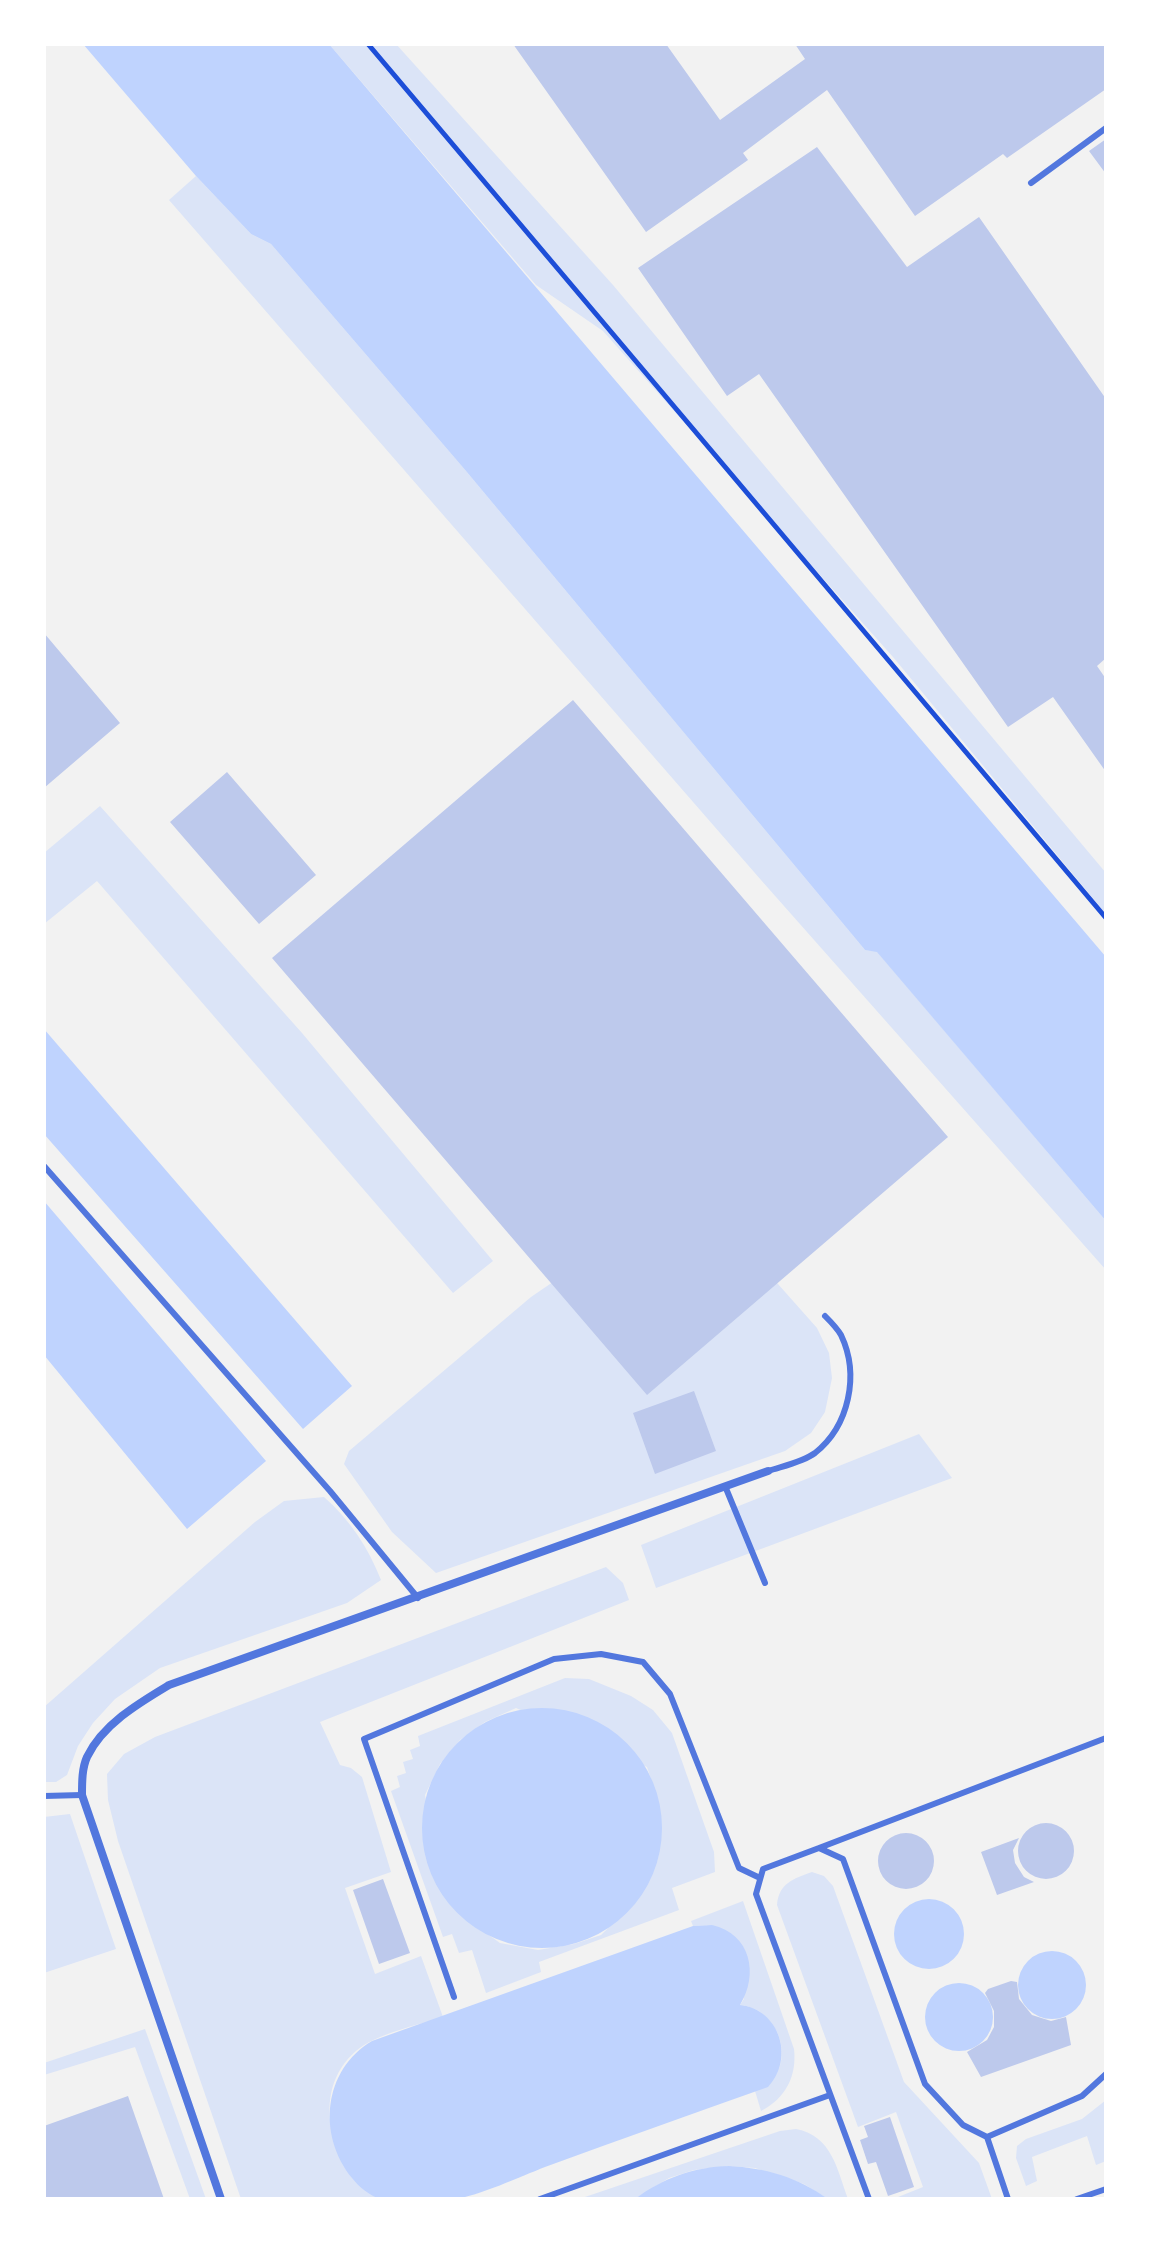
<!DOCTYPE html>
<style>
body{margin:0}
#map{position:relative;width:1150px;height:2243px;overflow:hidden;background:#f2f2f2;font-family:Overpass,sans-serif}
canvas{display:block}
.frame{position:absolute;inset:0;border:46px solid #fff;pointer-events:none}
</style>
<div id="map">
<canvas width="1150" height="2243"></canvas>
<div class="frame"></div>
</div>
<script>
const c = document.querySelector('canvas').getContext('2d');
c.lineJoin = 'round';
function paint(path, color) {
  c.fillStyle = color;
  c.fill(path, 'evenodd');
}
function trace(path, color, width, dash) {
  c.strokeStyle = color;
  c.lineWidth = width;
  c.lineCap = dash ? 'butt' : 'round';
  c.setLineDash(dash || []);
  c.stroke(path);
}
paint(new Path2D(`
 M329,44H396L613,285L1106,873V914L893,657L603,331L536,285Z
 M196,176L251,234L271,244L466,471L865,950L877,951L1106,1221V1270L761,880L169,200Z
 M100,806L302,1033L493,1261L453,1293L97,881L44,924V853Z
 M692,1187L817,1328L829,1353L832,1378L825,1412L811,1433L785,1451L436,1573L392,1532L344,1464L349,1451L531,1297Z
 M919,1434L952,1478L656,1588L641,1545Z
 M324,1497C350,1520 368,1547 381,1580L347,1603L160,1668L115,1699L93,1723L78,1746L67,1775L56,1782H44V1707L255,1522L284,1501Z
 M606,1567L623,1583L629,1600L320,1722L340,1765L351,1768L362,1777L391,1872L345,1888L375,1974L421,1956L443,2017C418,2025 375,2034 356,2051C308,2092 331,2170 380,2199H241L118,1841L108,1800L107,1774L124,1754L155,1737Z
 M565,1678L589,1679L631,1696L653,1710L672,1733L714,1852L715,1872L672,1888L679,1910L539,1962L541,1972L486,1993L472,1950L459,1953L452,1934L443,1937L391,1791L400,1787L397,1776L406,1773L403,1762L413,1759L410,1750L420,1746L418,1736ZM516,1708L647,1767L658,1801L661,1839L653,1870L637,1900L601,1935L574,1944L538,1950L500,1943L461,1915L446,1899L425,1795L440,1764L460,1740L485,1722Z
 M70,1814L116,1949L44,1973V1817Z
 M812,1872L824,1876L833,1886L904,2082L979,2163L992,2199H893L923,2187L896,2112L858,2127L777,1905C779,1883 793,1879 812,1872Z
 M743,1901L794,2049C797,2076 786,2098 761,2111L755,2091C800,2075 784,2009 740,2005L744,1999L712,1925L693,1926L691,1921Z
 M145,2029L206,2199H190L135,2047L44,2075V2063Z
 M1106,2100V2161L1096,2165L1087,2136L1032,2157L1037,2181L1026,2186L1016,2158L1017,2146L1026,2139L1082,2119Z
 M796,2129C832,2136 837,2169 848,2199H828L804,2184L755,2168L729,2166L694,2170L669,2178L635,2199L582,2198L780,2131Z`), '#dbe4f7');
paint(new Path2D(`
 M83,44H329L1106,957V1221L877,952L865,950L466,471L271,244L251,234L196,176Z
 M44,1029L352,1386L303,1429L44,1134Z
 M44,1201L266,1461L187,1529L44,1355Z
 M422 1828a120 120 0 1 1 240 0a120 120 0 1 1-240 0Z
 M894 1934a35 35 0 1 1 70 0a35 35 0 1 1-70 0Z
 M712,1925C751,1934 759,1974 740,2005C780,2009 795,2059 768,2087C694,2113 619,2140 545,2167C522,2176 476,2197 454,2199C438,2201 395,2202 381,2199C371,2197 358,2186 352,2178C317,2135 323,2070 372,2041L693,1926Z
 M1018 1985a34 34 0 1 1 68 0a34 34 0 1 1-68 0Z
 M925 2017a34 34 0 1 1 68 0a34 34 0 1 1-68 0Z
 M729,2166C766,2168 797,2177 828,2199H635C663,2178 694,2167 729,2166Z`), '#bfd3fe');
paint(new Path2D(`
 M513,44H666L720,120L805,59L795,44H1106V89L1007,158L1003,154L915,216L827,90L743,153L748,160L646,232Z
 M1106,139V174L1089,151Z
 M817,147L907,267L979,217L1106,399V658L1097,666L1106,679V772L1053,697L1008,727L759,374L727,396L638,268Z
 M44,633L120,723L44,788Z
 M573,700L948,1137L647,1395L272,958Z
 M227,772L316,875L259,924L170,822Z
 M694,1391L716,1451L655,1474L633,1413Z
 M1018 1851a28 28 0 1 1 56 0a28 28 0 1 1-56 0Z
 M878 1861a28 28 0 1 1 56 0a28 28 0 1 1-56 0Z
 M1019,1838L1013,1850L1015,1863L1024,1877L1034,1882L997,1895L981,1852Z
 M383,1879L410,1953L379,1964L353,1890Z
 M1011,1981L1017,1982L1019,1999L1032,2015L1051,2021L1066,2017L1071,2045L981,2077L967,2052L987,2040L994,2027V2011L985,1993L988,1989Z
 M128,2096L164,2199H44V2126Z
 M890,2117L914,2187L888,2196L876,2162L868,2164L860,2140L868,2137L864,2126Z`), '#bdc9ec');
trace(new Path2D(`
 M368,44L1106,918`), '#1d4ed8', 5);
trace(new Path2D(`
 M1031,183L1106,128
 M44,1166L330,1491L418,1598
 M768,1471C783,1466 803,1462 815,1453C849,1426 860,1375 841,1335C837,1328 830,1321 825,1316
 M725,1486L765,1583
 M44,1796L82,1795
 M819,1848L1106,1738
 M454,1997L364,1739L554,1659L601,1654L643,1662L670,1694L739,1868L760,1878
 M987,2137L1082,2096L1106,2074
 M540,2199L830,2095
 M869,2199L756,1894L763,1869L819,1848L843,1859L925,2084L963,2125L987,2137L1008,2199
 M1077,2199L1106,2189`), '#5277de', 6);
trace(new Path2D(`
 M221,2199L82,1795C82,1782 82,1768 87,1757C103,1724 139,1703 169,1685L768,1471`), '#5277de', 8);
</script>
